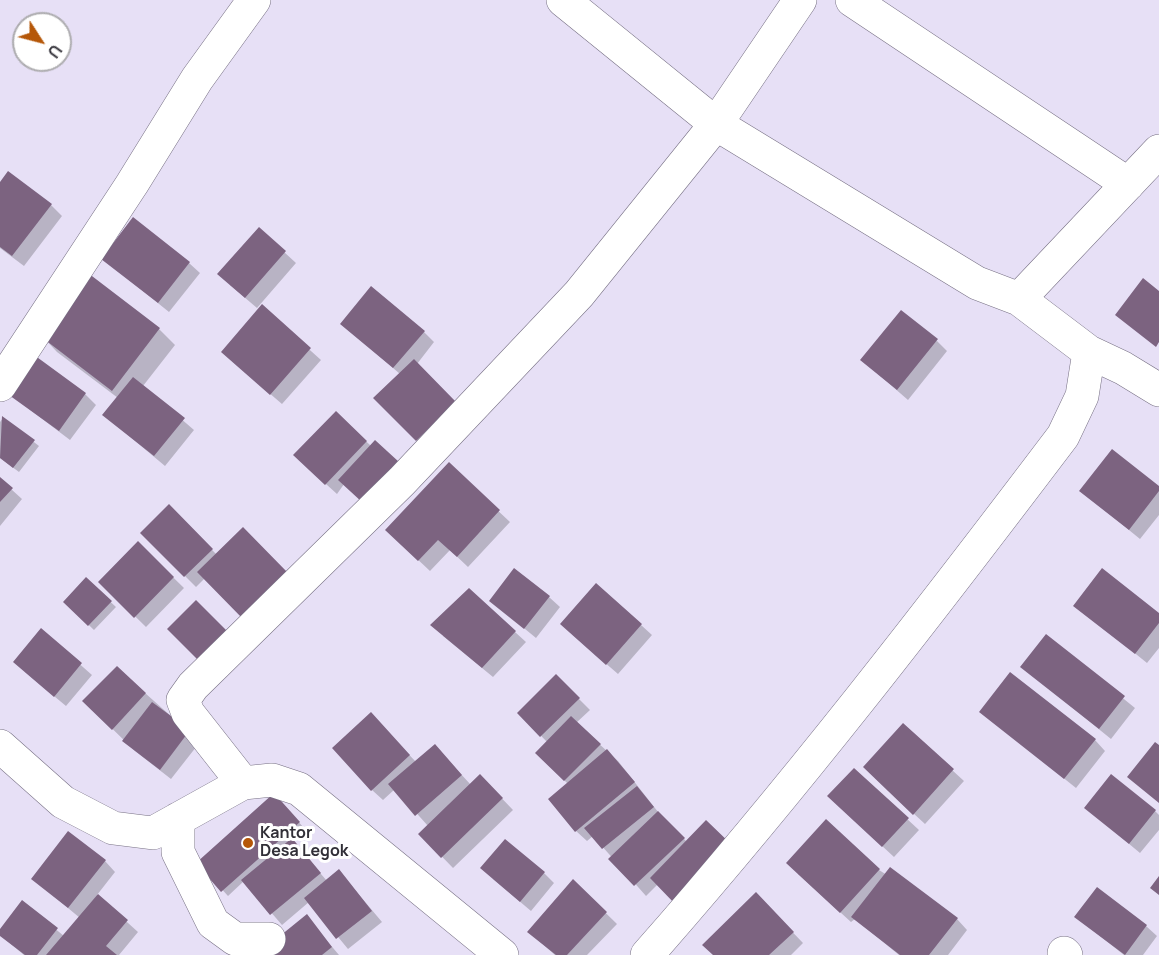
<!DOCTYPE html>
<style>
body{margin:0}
#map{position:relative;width:1159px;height:955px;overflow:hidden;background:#e7e0f6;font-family:Manrope,sans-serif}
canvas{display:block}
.north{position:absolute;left:12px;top:12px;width:60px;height:60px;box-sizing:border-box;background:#fff;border:2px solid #adacaf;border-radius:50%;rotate:126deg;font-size:16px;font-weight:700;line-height:24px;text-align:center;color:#312f37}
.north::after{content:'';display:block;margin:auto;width:21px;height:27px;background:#b55708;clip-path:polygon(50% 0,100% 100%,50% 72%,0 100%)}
</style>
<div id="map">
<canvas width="1159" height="955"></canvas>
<div class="north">U</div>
</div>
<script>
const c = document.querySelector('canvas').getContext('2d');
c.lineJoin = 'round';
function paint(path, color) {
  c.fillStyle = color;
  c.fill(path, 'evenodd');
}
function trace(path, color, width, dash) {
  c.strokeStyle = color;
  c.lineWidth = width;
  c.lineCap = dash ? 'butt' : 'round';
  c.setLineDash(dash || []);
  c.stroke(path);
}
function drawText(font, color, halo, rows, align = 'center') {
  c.font = font + ' Manrope,sans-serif';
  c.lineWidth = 6;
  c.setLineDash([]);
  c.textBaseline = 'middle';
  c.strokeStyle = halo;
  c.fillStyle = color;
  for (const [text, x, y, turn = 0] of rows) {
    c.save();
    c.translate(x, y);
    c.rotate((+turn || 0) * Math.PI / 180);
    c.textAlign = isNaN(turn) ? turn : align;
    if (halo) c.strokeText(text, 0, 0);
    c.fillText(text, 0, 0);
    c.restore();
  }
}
paint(new Path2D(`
 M0,184L51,205L62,216L24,266L0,248Z
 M259,229L296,263L257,308L230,285Z
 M103,259L189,263L200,273L169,312Z
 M262,307L321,360L282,404L233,362Z
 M342,324L424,332L434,342L417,364L466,414L428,451L375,398L400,374Z
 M159,329L175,345L143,386L194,430L165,466L104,415L118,398L57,352L42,336Z
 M937,341L947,351L908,400L862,360Z
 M4,390L85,394L96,405L70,440Z
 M336,413L371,446L337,494L306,466Z
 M3,418L39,446L19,472L0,458V422Z
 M449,465L510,522L468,567L450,550L430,571L398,541Z
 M0,479L22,499L0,526Z
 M1159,488V515L1140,539L1081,491Z
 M169,506L217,555L205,578L196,587L142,533Z
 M138,543L184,588L146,627L100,582Z
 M86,579L116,607L94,630L65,602Z
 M549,597L560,607L536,638L491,601Z
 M1075,605L1159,614V648L1147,663Z
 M641,625L652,635L618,674L573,635Z
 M41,630L92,675L66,706L25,672Z
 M515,632L526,642L493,677L443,636Z
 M1046,636L1135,708L1111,739L1022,667Z
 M117,668L200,742L171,779L135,751L84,701Z
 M556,676L590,710L576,723L618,761L662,817L687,842L658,884L646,896L593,836L587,841L576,831L568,784L537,753L548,743L519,713Z
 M981,712L1095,740L1105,751L1076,788Z
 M381,725L416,762L435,746L471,785L491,787L513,810L453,868L420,834L428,826L395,789L383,800L372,790Z
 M903,725L964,781L925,824L875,778Z
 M854,770L919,830L894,857L840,807Z
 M279,800L304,828L291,839L327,881L339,871L382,922L348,949L309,902L282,925L244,881L228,896L198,863Z
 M1086,808L1155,811L1159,815V830L1140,853Z
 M105,861L115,872L97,895L138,932L119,955H24L0,935L22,902L64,936L80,918L33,879Z
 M879,870L957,919L967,930L948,955H899L855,919L851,922L798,874Z
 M544,873L554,883L531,911L493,879Z
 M573,881L617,924L587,955H555L529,932Z
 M756,894L803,943L791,955H715Z
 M306,916L339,955H263Z
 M1076,917L1146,926L1157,936L1143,955H1124Z`), '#0003');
paint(new Path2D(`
 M8,171L52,204L12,256L0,247V182Z
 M133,217L190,262L158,303L101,259Z
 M259,227L286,251L245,298L217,274Z
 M88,273L160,328L112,391L40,336Z
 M1143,278L1159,291V342L1156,347L1115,315Z
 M371,286L425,331L393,368L340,324Z
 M262,304L311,348L270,395L221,352Z
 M901,310L938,339L897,390L860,360Z
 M30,352L86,393L59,431L2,390Z
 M414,359L456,402L416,441L373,398Z
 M133,377L185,418L154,456L102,415Z
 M336,411L367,441L325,485L293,455Z
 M2,416L35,440L13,468L0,458Z
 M375,440L399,462L363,503L338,480Z
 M1112,449L1159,486V491L1129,530L1079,491Z
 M449,462L500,510L457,557L438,540L418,561L385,530Z
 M0,477L13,488L0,502Z
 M169,504L213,549L184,577L140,533Z
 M243,527L288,573L242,618L197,572Z
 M138,541L174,577L134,618L98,582Z
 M514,568L550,596L524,629L489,601Z
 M1102,568L1159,613V623L1135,654L1073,606Z
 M86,577L112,601L88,626L63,602Z
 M596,583L642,624L606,665L560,624Z
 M469,588L516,631L482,668L430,625Z
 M196,600L236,640L207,669L167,629Z
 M41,628L82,663L54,697L13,662Z
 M1046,634L1125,696L1099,729L1020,667Z
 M117,666L146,693L112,730L82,701Z
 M1010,672L1096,739L1064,779L979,712Z
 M556,674L580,698L540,737L517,713Z
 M152,702L190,730L160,770L122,741Z
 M371,712L410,755L371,791L332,748Z
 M571,716L601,744L564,781L535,753Z
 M903,723L954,769L913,815L863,767Z
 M1155,742L1159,745V803L1127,777Z
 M435,744L462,775L415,816L388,784Z
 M607,749L635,782L575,832L548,799Z
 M854,768L909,818L882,847L827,796Z
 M480,774L503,798L441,858L418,834Z
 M1111,774L1156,810L1129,844L1084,808Z
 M637,786L654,807L602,849L584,828Z
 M274,793L300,822L221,892L196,863Z
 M658,811L685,838L634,886L608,859Z
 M826,819L880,869L840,913L786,863Z
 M706,820L733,846L676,905L650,878Z
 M68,831L106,860L68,908L31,879Z
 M292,838L321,873L270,915L241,880Z
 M505,839L545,872L520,902L480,868Z
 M890,867L958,918L929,955H900L851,917Z
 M339,869L372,911L336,939L304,898Z
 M1159,876V895L1150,888Z
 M573,879L607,912L567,955H556L527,932Z
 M1097,887L1147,925L1125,955L1074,917Z
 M756,892L794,932L769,955H713L702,945Z
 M98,894L128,920L106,946L117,955H46Z
 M22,900L58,928L37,955H25L0,936V929Z
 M307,914L332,947L322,955H261L259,953Z`), '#7c6380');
const minor = new Path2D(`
 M563,0L716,124L977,283L1019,299
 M852,0L1128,184
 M1159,151L1019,299L1089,352L1123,368L1159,390
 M0,385L132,184L197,79L254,0
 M0,746L63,802L113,828L153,833L243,783L272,780L299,789L502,955
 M243,783L188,713L183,700L193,686L402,481L579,294L716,124L800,0
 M178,819V852L213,923L235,939H269
 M1064,953L1066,955
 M647,955C794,788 929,613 1063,436L1082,396L1089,352`);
trace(minor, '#777084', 34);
trace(minor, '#fff', 33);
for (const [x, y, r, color] of [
 [248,843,6,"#b55708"]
]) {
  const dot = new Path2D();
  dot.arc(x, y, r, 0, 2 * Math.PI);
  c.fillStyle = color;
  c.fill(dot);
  trace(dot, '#fff', 2);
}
drawText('bold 16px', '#312f37', '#fff', [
 ["Kantor",260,834],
 ["Desa Legok",260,852]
], 'left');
</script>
